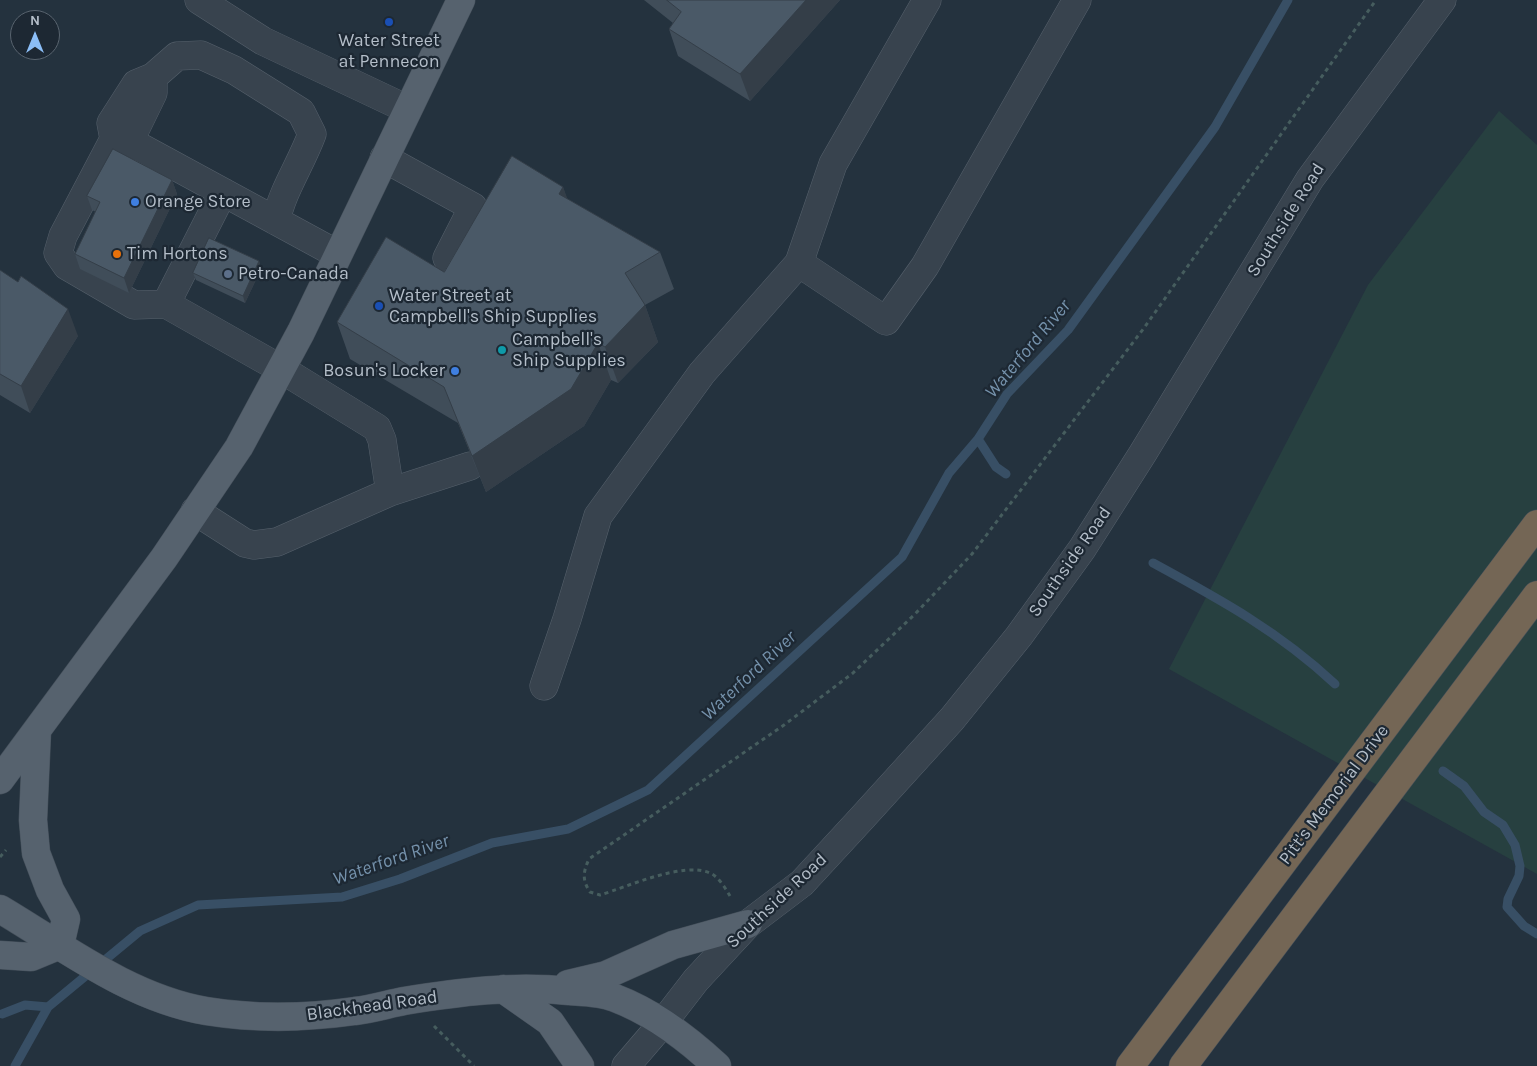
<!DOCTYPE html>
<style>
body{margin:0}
#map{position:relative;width:1537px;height:1066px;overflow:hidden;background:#24323e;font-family:Karla,sans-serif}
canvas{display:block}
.north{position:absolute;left:10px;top:10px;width:50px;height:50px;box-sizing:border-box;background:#1d2833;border:1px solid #59646f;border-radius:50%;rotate:0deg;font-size:14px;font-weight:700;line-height:20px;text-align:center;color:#b4bec9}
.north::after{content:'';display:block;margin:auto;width:18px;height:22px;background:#8bbef7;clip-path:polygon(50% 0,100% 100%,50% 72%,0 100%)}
</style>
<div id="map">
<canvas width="1537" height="1066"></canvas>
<div class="north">N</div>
</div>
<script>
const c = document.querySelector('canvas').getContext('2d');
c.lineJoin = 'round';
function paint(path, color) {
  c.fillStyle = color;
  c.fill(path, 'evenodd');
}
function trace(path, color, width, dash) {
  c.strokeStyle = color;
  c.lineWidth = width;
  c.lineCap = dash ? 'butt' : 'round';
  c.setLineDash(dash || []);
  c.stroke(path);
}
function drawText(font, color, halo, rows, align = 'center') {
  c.font = font + ' Karla,sans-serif';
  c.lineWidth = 4.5;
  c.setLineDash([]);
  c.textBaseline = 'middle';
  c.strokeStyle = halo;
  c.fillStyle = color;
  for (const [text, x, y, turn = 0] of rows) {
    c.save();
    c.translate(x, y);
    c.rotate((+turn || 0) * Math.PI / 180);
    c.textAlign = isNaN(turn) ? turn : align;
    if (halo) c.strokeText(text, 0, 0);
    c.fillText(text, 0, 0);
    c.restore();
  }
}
paint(new Path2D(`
 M1499,111L1537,145V874L1169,669L1368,285Z`), '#274040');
trace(new Path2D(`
 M978,439L996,467L1006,474
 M1153,563C1221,600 1278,631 1335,684
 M1443,771L1464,786L1484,812L1503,825L1515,845L1520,866L1519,876L1508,899L1507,907L1524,926L1537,934
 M2,1014L25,1005L48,1007
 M15,1066L48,1007L140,931L198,905L342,897L400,879L492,843L568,829L648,790L902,557L949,473L978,439L1007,394L1068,330L1215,127L1288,0`), '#384f65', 9);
const minor = new Path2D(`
 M199,0L263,41L407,109
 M114,139L140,147L337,254
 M114,139L134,132L153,93V77
 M384,158L473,207L447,258
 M799,263L886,321L925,266L1077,0
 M166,304L134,305L67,266L58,253L63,236L114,139L111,123L136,84L153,77L177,56L201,55L234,70L301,112L312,134C301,164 282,191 276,221
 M390,492L470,466
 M195,511L245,543L254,545L277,542L390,492L382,440L377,428L281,369L166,304L223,192
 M544,686L567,619L598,516L702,373L799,263L833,164L927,0
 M626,1066L662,1024L696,980L748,924L802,883L862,818L952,719L1019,636L1082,549L1143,453L1310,179L1442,0`);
const major = new Path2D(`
 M37,730L33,820L36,853L50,890L66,919L60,945
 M0,780L164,558L239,447L301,332L461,0
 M0,909C64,947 130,998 206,1011C255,1019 306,1018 355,1011C372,1009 388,1004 404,1001C459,992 514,985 569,991C584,992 601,992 615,998C652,1012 688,1039 717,1066
 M0,955L31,957L60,945
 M568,984L606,975L673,945L748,924
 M503,989L550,1022L580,1066`);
const highway = new Path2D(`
 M1130,1066L1537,524
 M1183,1066L1537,595`);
trace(minor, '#56616c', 29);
trace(major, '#444f5a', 29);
trace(highway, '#434e59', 29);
trace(new Path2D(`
 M0,857L6,850
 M730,896C725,888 719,877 710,873C683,861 627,887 600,895L590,892C582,880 583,872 589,859L784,725L853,673L915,614L972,554L1144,328L1376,0
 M434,1026L474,1066`), '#465d5e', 3, [4, 4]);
trace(minor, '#38434e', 28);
trace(major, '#56626e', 28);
trace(highway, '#746655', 28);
paint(new Path2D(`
 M644,0H840L750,101L678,56L669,29L673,23Z
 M172,180L177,194L129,293L80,269L75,254L96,212L92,210L87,196Z
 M563,187L567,199L660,252L674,289L645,305L658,342L618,383L611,380L584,426L486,492L458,423L350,359L337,322L444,272Z
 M259,261L261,269L245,303L196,280L193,273Z
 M0,270L78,336L30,413L0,395Z`), '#404d59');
paint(new Path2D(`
 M806,0H840L750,101L740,74Z
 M172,180L177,194L129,293L124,278Z
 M563,187L577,224L559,194Z
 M259,261L261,269L245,303L243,296Z
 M645,305L658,342L618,383L605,347Z
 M68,309L78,336L30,413L21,386Z
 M598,343L611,380L584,426L486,492L472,456Z`), '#343e48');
const building = new Path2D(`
 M667,0H806L740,74L669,29L681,12Z
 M113,149L172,180L124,278L75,254L100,202L87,196Z
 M512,156L563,187L559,194L660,252L625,273L645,305L605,347L598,343L571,389L472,456L444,387L337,322L386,237L444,272Z
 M209,238L259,261L243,296L193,273Z
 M0,270L18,282L21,276L68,309L21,386L0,374Z`);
paint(building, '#4a5967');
trace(building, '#343e48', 1);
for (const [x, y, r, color] of [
 [389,22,5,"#1a4fb4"],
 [135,202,5,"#3f7fe0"],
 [117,254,5,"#e8710a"],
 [228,274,5,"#5c6f8a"],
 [379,306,5,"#1a4fb4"],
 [502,350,5,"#0f9aa8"],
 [455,371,5,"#3f7fe0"]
]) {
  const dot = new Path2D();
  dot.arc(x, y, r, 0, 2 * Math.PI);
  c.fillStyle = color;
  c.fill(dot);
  trace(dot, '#1d2833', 2);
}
drawText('18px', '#b4bec9', '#1d2833', [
 ["Water Street",389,41,"center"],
 ["at Pennecon",389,62,"center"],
 ["Orange Store",145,202],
 ["Tim Hortons",127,254],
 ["Petro-Canada",238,274],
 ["Water Street at",389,296],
 ["Campbell's Ship Supplies",389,317],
 ["Campbell's",512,340],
 ["Ship Supplies",512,361],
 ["Bosun's Locker",445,371,"right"]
], 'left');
drawText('18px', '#b4bec9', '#1d2833', [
 ["Southside Road",1286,220,-58],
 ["Southside Road",1070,562,-55],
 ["Pitt's Memorial Drive",1334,795,-53],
 ["Southside Road",777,901,-43],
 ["Blackhead Road",372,1006,-8]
]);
drawText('italic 19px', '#7592ac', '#1d2833', [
 ["Waterford River",1028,349,-50],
 ["Waterford River",749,676,-43],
 ["Waterford River",391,860,-19]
]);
</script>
